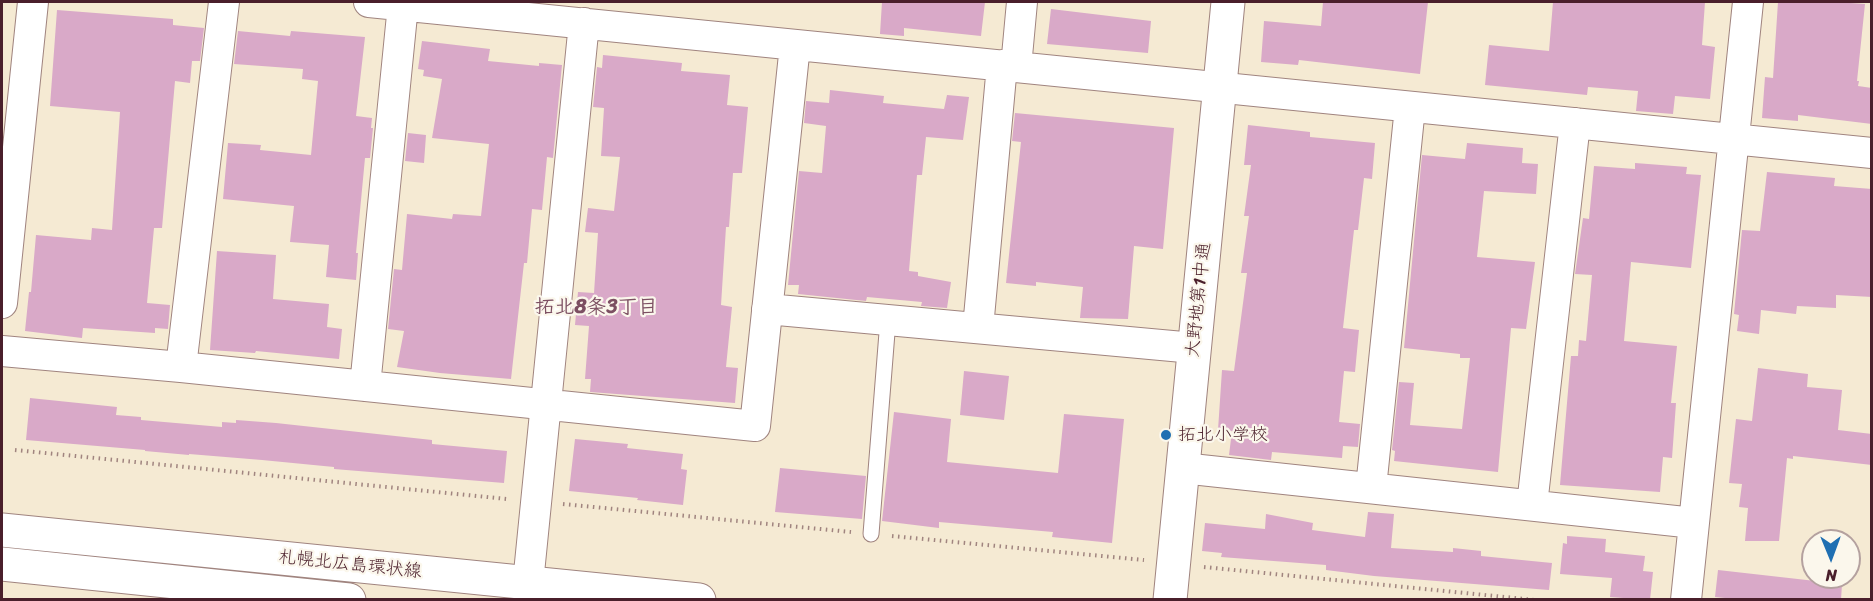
<!DOCTYPE html>
<meta charset="utf-8">
<style>
body{margin:0}
#map{position:relative;width:1873px;height:601px;overflow:hidden;background:#f5ead3;font-family:Sriracha,sans-serif}
canvas{display:block}
.frame{position:absolute;inset:0;border:3px solid #4a1f2b;pointer-events:none}
.north{position:absolute;left:1801px;top:529px;width:60px;height:60px;box-sizing:border-box;background:#fbf7ec;border:2px solid #b4a19f;border-radius:50%;rotate:179deg;font-size:16px;font-weight:700;line-height:24px;text-align:center;color:#4a1f2b}
.north::after{content:'';display:block;margin:auto;width:21px;height:27px;background:#1f6fb2;clip-path:polygon(50% 0,100% 100%,50% 72%,0 100%)}
</style>
<div id="map">
<canvas width="1873" height="601"></canvas>
<div class="frame"></div>
<div class="north">N</div>
</div>
<script>
const c = document.querySelector('canvas').getContext('2d');
c.lineJoin = 'round';
function paint(path, color) {
  c.fillStyle = color;
  c.fill(path, 'evenodd');
}
function trace(path, color, width, dash) {
  c.strokeStyle = color;
  c.lineWidth = width;
  c.lineCap = dash ? 'butt' : 'round';
  c.setLineDash(dash || []);
  c.stroke(path);
}
function drawText(font, color, halo, rows, align = 'center') {
  c.font = font + ' Sriracha,"Klee One",sans-serif';
  c.lineWidth = 4.5;
  c.setLineDash([]);
  c.textBaseline = 'middle';
  c.strokeStyle = halo;
  c.fillStyle = color;
  for (const [text, x, y, turn = 0] of rows) {
    c.save();
    c.translate(x, y);
    c.rotate((+turn || 0) * Math.PI / 180);
    c.textAlign = isNaN(turn) ? turn : align;
    if (halo) c.strokeText(text, 0, 0);
    c.fillText(text, 0, 0);
    c.restore();
  }
}
paint(new Path2D(`
 M882,2H985L981,36L904,28V36L880,34Z
 M1323,2H1428L1420,74L1299,60L1298,65L1261,62L1264,21L1321,26Z
 M1553,2H1705L1702,45L1715,47L1710,99L1675,96L1673,114L1636,111L1638,91L1588,87L1587,95L1485,85L1489,45L1549,51Z
 M1778,2H1837L1865,4L1857,81H1859L1858,86L1872,88V124L1798,115V121L1762,118L1765,77L1773,78Z
 M1051,9L1151,21L1148,53L1047,44Z
 M57,10L173,19V25L204,28L200,61H192L190,83L175,81L162,228H154L147,303L170,305L168,329L155,328V333L83,328L82,338L25,331L29,292H31L36,235L91,240L92,228L112,230L120,112L50,106Z
 M238,31L290,36L291,31L365,37L356,116L372,118L371,128H373L370,158H365L356,253H358L356,280L326,277L329,245L290,242L294,206L223,199L228,143L261,145L260,150L311,155L318,81L302,79L303,69L234,64Z
 M422,41L490,49L488,61L539,66V63L562,65L553,158L547,157L542,210L532,209L527,263H524L511,379L440,373L397,367L404,331L388,329L394,269L402,270L407,214L452,219L453,214L481,216L489,144L432,138L442,79L423,76L424,70L418,69Z
 M603,55L682,63L681,71L730,75L727,105L748,107L742,173H733L729,227H726L721,305L732,307L726,367L738,368L735,403L590,392L591,379H585L589,326L575,325L578,292L594,293L598,233L585,232L588,208L614,211L620,157L601,156L604,108L593,107L597,67L602,68Z
 M830,90L884,96L883,103L944,109L947,95L969,97L963,140L926,137L922,175H917L909,271L918,272V276L951,282L947,308L921,306L922,302L867,297L866,301L798,294L799,285H788L799,171L822,173L826,126L804,123L806,101L829,103Z
 M1015,113L1174,128L1163,249L1134,246L1128,319L1080,318L1083,287L1036,282V286L1006,283L1021,142L1012,141Z
 M1248,125L1310,132V137L1375,143L1372,179L1364,178L1358,230H1354L1343,328L1359,330L1355,372L1344,371L1339,422L1360,424L1358,447L1343,446L1342,458L1272,452L1271,460L1229,455L1232,431L1218,430L1222,370L1234,371L1247,273H1241L1249,216H1244L1251,165H1244Z
 M408,133L426,135L424,163L405,161Z
 M1467,143L1523,148L1522,163L1538,164L1536,194L1484,191L1477,257L1535,262L1526,329L1511,328L1498,472L1394,461L1395,451L1392,450L1399,382L1414,383L1410,425L1462,429L1470,358H1460V354L1404,348L1422,155L1465,159Z
 M1635,163L1687,167L1686,174L1701,175L1691,268L1631,262L1624,341L1677,346L1671,403H1676L1672,458L1663,457L1660,492L1560,485L1571,356H1578L1579,340L1586,341L1592,275L1575,274L1583,218L1589,219L1594,166L1635,169Z
 M1767,172L1835,178L1834,186L1872,189V297L1836,295V308L1797,306L1796,314L1761,310L1759,334L1737,331L1739,315L1734,314L1742,230L1760,231Z
 M217,251L276,255L273,299L329,304L327,327L342,329L339,359L256,351L255,353L210,350Z
 M1758,368L1808,374L1807,387L1842,390L1838,430L1872,434V465L1793,456V459L1787,458L1779,541H1745L1748,508L1739,507L1742,484L1729,483L1736,419L1752,421Z
 M964,371L1009,376L1004,420L960,415Z
 M30,398L117,407L116,415L141,417V420L222,427V422L236,423V420L276,423L432,440V444L507,451L504,483L334,469V467L262,460L189,454V455L145,451V450L26,440Z
 M894,412L951,419L947,462L1058,473L1064,414L1124,419L1112,543L1052,537L1053,532L939,522V528L882,521Z
 M575,439L628,444L627,448L683,454L681,469L687,470L683,505L637,500L638,498L569,491Z
 M780,468L866,476L862,519L775,512Z
 M1368,512L1394,514L1391,548L1453,552V548L1481,551V556L1552,563L1549,590L1374,576L1326,570V565L1221,557L1222,553L1202,551L1205,523L1265,529L1266,514L1313,523L1312,530L1365,537Z
 M1567,536L1606,539L1605,552L1645,556L1643,571L1653,572L1650,600L1610,597L1612,578L1560,574L1563,543L1567,544Z
 M1718,570L1842,584L1841,600H1724L1725,598L1715,597Z`), '#d9a9c8');
const service = new Path2D(`
 M871,534L888,320`);
const minor = new Path2D(`
 M369,2L1872,153
 M1016,67L1022,2
 M2,303L33,2
 M767,309L1194,348
 M978,328L1002,65
 M2,351L181,367L755,426L795,45
 M181,367L224,2
 M365,386L403,5
 M1182,468L1694,523
 M1371,488L1410,107
 M1532,505L1575,123
 M528,583L584,23
 M1686,600L1748,2`);
const tertiary = new Path2D(`
 M1170,600L1228,2`);
const primary = new Path2D(`
 M2,530L699,600
 M2,564L349,600`);
trace(service, '#a0847f', 17);
trace(minor, '#a0847f', 32);
trace(tertiary, '#a0847f', 35);
trace(primary, '#a0847f', 35);
trace(new Path2D(`
 M15,450L507,499
 M563,504L851,532
 M892,536L1144,560
 M1204,567L1535,600`), '#a0847f', 4, [1.5, 4.5]);
trace(service, '#fff', 15);
trace(minor, '#fff', 30);
trace(tertiary, '#fff', 33);
trace(primary, '#fff', 33);
for (const [x, y, r, color] of [
 [1166,435,6,"#1f6fb2"]
]) {
  const dot = new Path2D();
  dot.arc(x, y, r, 0, 2 * Math.PI);
  c.fillStyle = color;
  c.fill(dot);
  trace(dot, '#fbf7ec', 2);
}
drawText('18px', '#4a1f2b', '#fbf7ec', [
 ["大野地第1中通",1199,300,-84],
 ["札幌北広島環状線",350,565,6]
]);
drawText('18px', '#4a1f2b', '#fbf7ec', [
 ["拓北小学校",1178,435]
], 'left');
drawText('bold 20px', '#7c4f62', '#fbf7ec', [
 ["拓北8条3丁目",596,308]
]);
</script>
